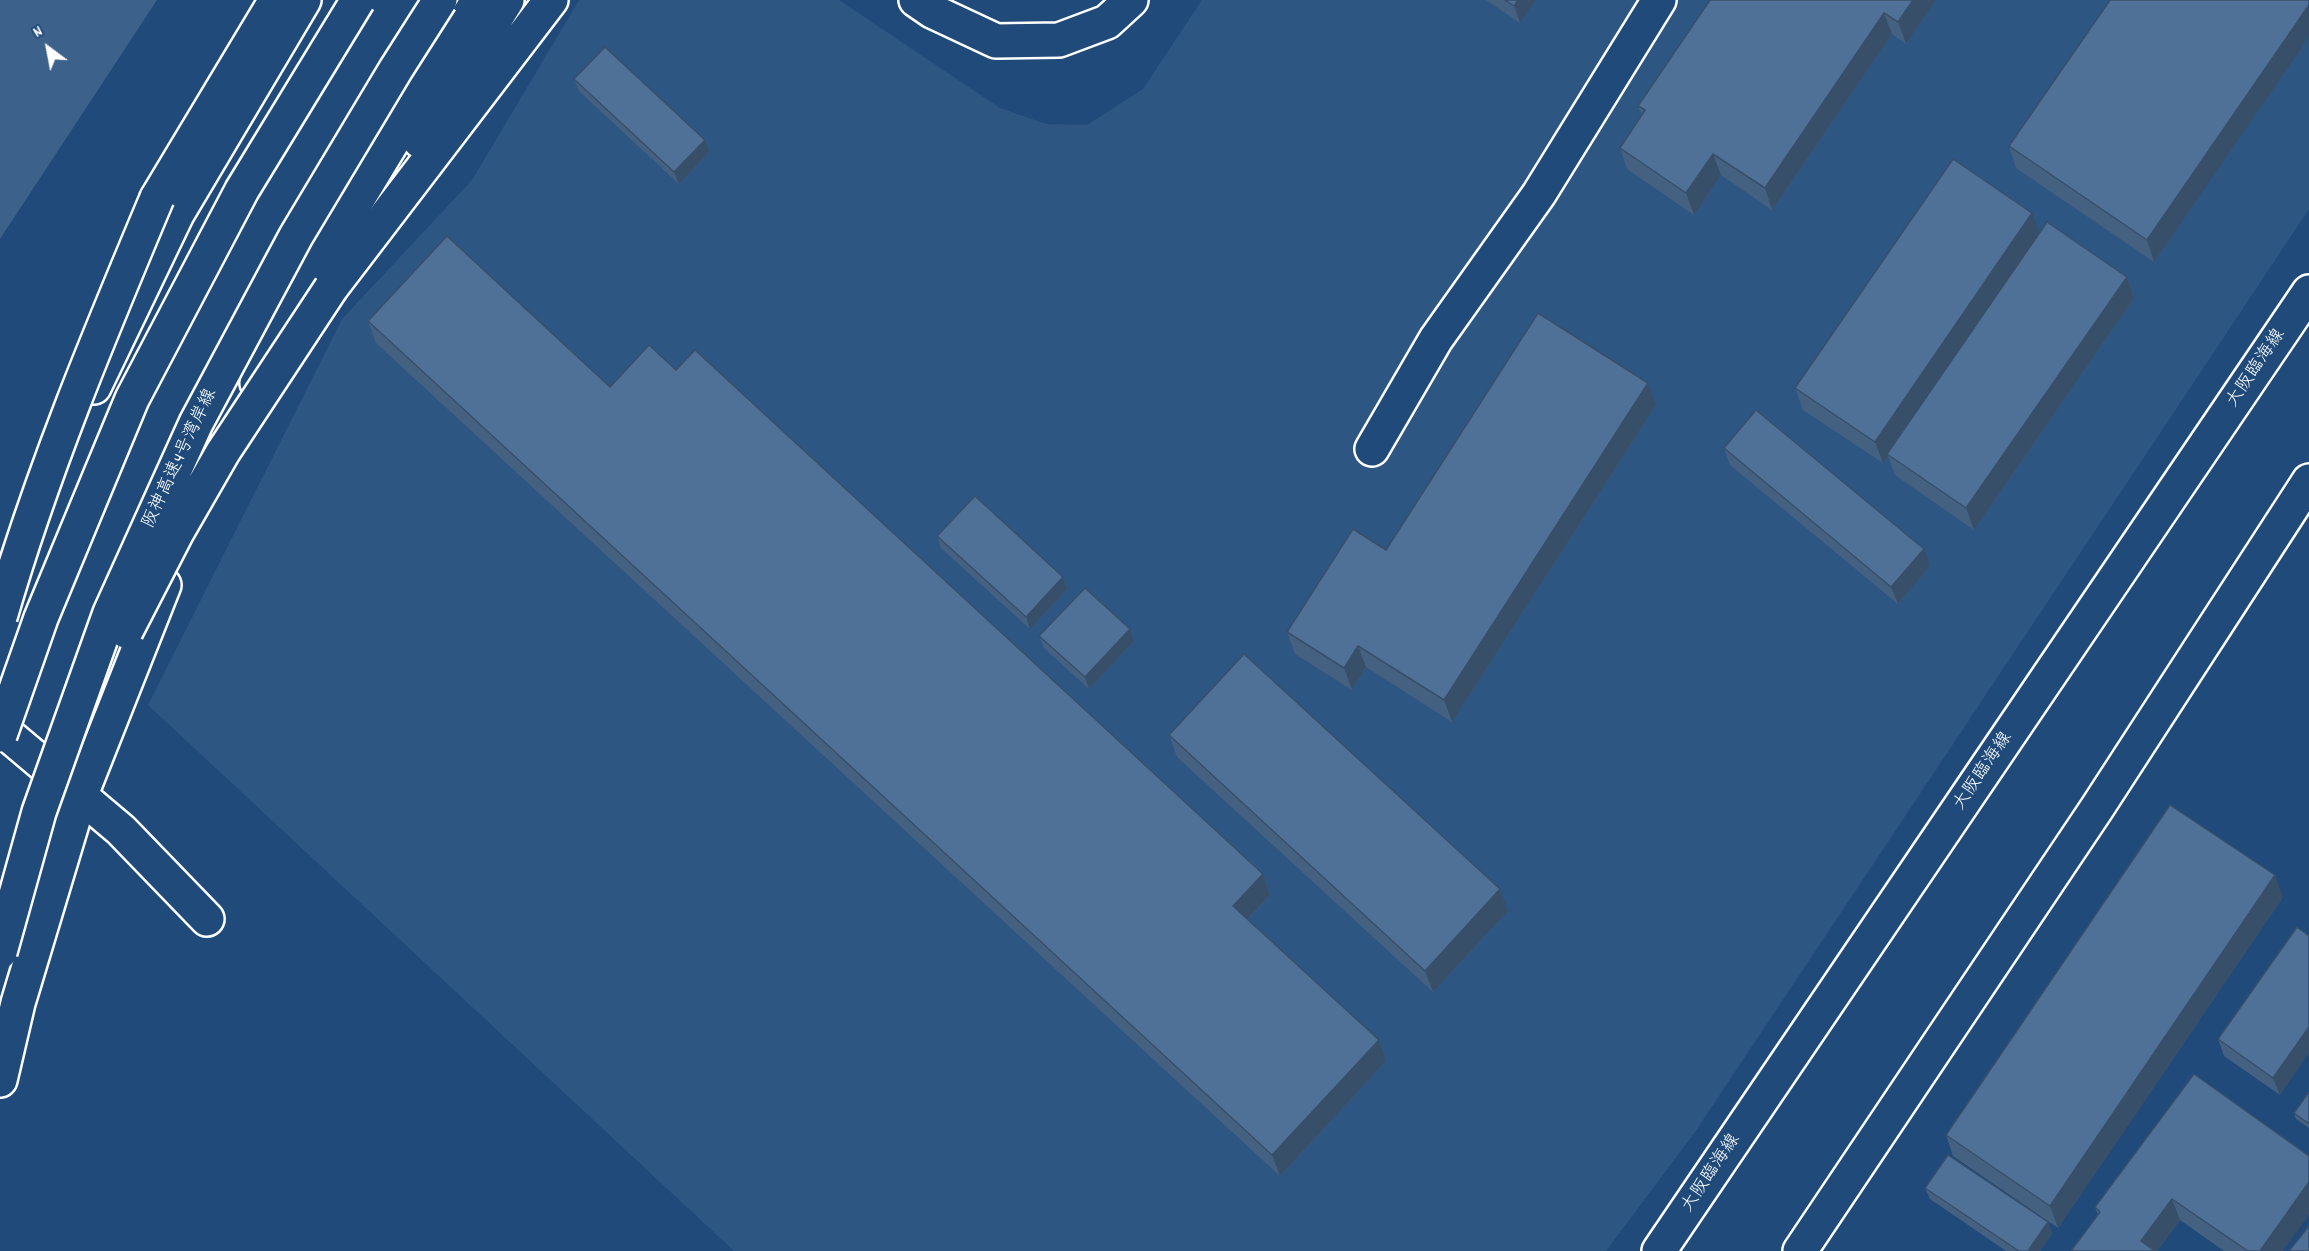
<!DOCTYPE html>
<meta charset="utf-8">
<style>
body{margin:0}
#map{position:relative;width:2309px;height:1251px;overflow:hidden;background:#1f4a7a;font-family:Dekko,sans-serif}
canvas{display:block}
.north{position:absolute;left:18px;top:18px;width:60px;height:60px;-webkit-text-stroke:4px #1f4a7a;paint-order:stroke;rotate:328deg;font-size:16px;font-weight:700;line-height:24px;text-align:center;color:#fff}
.north::after{content:'';display:block;margin:auto;width:21px;height:27px;background:#fff;clip-path:polygon(50% 0,100% 100%,50% 72%,0 100%)}
</style>
<div id="map">
<canvas width="2309" height="1251"></canvas>
<div class="north">N</div>
</div>
<script>
const c = document.querySelector('canvas').getContext('2d');
c.lineJoin = 'round';
function paint(path, color) {
  c.fillStyle = color;
  c.fill(path, 'evenodd');
}
function trace(path, color, width, dash) {
  c.strokeStyle = color;
  c.lineWidth = width;
  c.lineCap = dash ? 'butt' : 'round';
  c.setLineDash(dash || []);
  c.stroke(path);
}
function drawText(font, color, halo, rows, align = 'center') {
  c.font = font + ' Dekko,"Klee One",sans-serif';
  c.lineWidth = 4.5;
  c.setLineDash([]);
  c.textBaseline = 'middle';
  c.strokeStyle = halo;
  c.fillStyle = color;
  for (const [text, x, y, turn = 0] of rows) {
    c.save();
    c.translate(x, y);
    c.rotate((+turn || 0) * Math.PI / 180);
    c.textAlign = isNaN(turn) ? turn : align;
    if (halo) c.strokeText(text, 0, 0);
    c.fillText(text, 0, 0);
    c.restore();
  }
}
paint(new Path2D(`
 M579,0H839L1000,108L1046,124L1087,125L1143,89L1202,0H2309V209L1695,1132L1606,1251H734L148,705L342,319L472,180Z`), '#2e5683');
paint(new Path2D(`
 M0,0H157L0,239Z`), '#3c618b');
const minor = new Path2D(`
 M916,0L932,11L996,41L1059,40L1107,22L1131,0
 M257,383L292,308L478,0
 M94,387L177,214L304,0
 M1372,449L1436,339L1539,194L1659,0
 M0,728L121,830L207,919
 M0,1080L18,1003L80,797L164,585`);
const major = new Path2D(`
 M1659,1251L2309,292
 M1800,1251L2097,808L2309,481`);
const highway = new Path2D(`
 M420,141L507,0
 M157,198L276,0
 M331,288L551,0`);
trace(minor, '#fff', 38);
trace(major, '#fff', 38);
trace(highway, '#fff', 38);
trace(minor, '#1f4a7a', 33);
trace(major, '#1f4a7a', 33);
trace(highway, '#1f4a7a', 33);
const highwayBridge = new Path2D(`
 M0,617C42,472 99,336 157,198
 M126,631L177,532L223,452L331,288
 M0,735L41,618L132,399L242,190L358,0
 M0,952L39,812L110,613L196,423L296,236L396,69L440,0`);
trace(highwayBridge, '#fff', 38, []);
trace(highwayBridge, '#1f4a7a', 33);
paint(new Path2D(`
 M1486,0H1536L1520,23Z
 M1710,0H1936L1906,44L1892,34L1772,210L1721,175L1694,215L1627,169L1620,148L1642,115L1638,106Z
 M2110,0L2154,262L2016,168L2009,146Z
 M574,79L709,152L679,184L579,91Z
 M2040,234L2127,277L2134,298L1974,530L1895,475L1888,456L1883,463L1803,410L1795,388Z
 M368,321L610,387L676,370L1263,874L1270,895L1248,919L1379,1040L1386,1061L1280,1176L376,343Z
 M1648,383L1656,405L1452,722L1366,667L1352,690L1295,654L1287,632L1386,550Z
 M1724,448L1930,566L1898,604L1730,465Z
 M937,536L1063,577L1067,589L1030,629L941,548Z
 M1130,629L1134,641L1089,689L1044,648L1039,636Z
 M1169,735L1508,911L1433,992L1177,757Z
 M2283,897L2058,1228L1953,1156L1946,1135Z
 M2309,936L2280,1095L2224,1056L2218,1039Z
 M2194,1074L2283,1251H2224L2180,1220L2157,1251H2071L2098,1215L2095,1207Z
 M2309,1092V1128L2296,1119L2294,1113Z
 M1925,1188L2048,1222L2052,1234L2040,1251H2006L1930,1199Z`), '#456182');
paint(new Path2D(`
 M1518,0H1536L1520,23L1514,6Z
 M1913,0H1936L1906,44L1898,22Z
 M2309,5V37L2154,262L2147,240Z
 M1884,13L1892,34L1772,210L1765,188Z
 M705,140L709,152L679,184L674,172Z
 M1713,154L1721,175L1694,215L1686,193Z
 M2032,213L2040,235L1887,454L1888,456L1883,463L1875,442Z
 M2127,277L2134,298L1974,530L1966,508Z
 M1648,383L1656,405L1452,722L1444,700Z
 M1924,549L1930,566L1898,604L1891,587Z
 M1063,577L1067,589L1030,629L1026,617Z
 M1130,629L1134,641L1089,689L1085,677Z
 M1358,646L1366,667L1352,690L1344,668Z
 M1263,874L1270,895L1240,927L1233,906Z
 M2275,875L2283,897L2058,1228L2050,1206Z
 M1500,889L1508,911L1433,992L1425,971Z
 M2309,1027V1053L2280,1095L2273,1078Z
 M1379,1040L1386,1061L1280,1176L1272,1155Z
 M2309,1182V1215L2283,1251H2260Z
 M2172,1199L2180,1220L2157,1251H2144L2141,1241Z
 M2048,1222L2052,1234L2040,1251H2028Z`), '#384f6a');
const building = new Path2D(`
 M1505,0H1518L1514,6Z
 M1710,0H1913L1898,22L1884,13L1765,188L1713,154L1686,193L1620,148L1645,110L1638,106Z
 M2110,0H2309V5L2147,240L2009,146Z
 M605,47L705,140L674,172L574,79Z
 M1953,159L2032,213L1875,442L1795,388Z
 M2047,222L2127,277L1966,508L1887,454Z
 M447,236L610,387L649,345L676,370L695,350L1263,874L1233,906L1379,1040L1272,1155L368,321Z
 M1538,313L1648,383L1444,700L1358,646L1344,668L1287,632L1353,529L1386,550Z
 M1756,410L1924,549L1891,587L1724,448Z
 M975,496L1063,577L1026,617L937,536Z
 M1085,588L1130,629L1085,677L1039,636Z
 M1244,654L1500,889L1425,971L1169,735Z
 M2170,805L2275,875L2050,1206L1946,1135Z
 M2297,927L2309,936V1027L2273,1078L2218,1039Z
 M2194,1074L2309,1156V1182L2260,1251H2248L2172,1199L2141,1241L2155,1251H2071L2100,1212L2095,1207Z
 M2309,1092V1124L2294,1113Z
 M1948,1155L2048,1222L2028,1251H2019L1925,1188Z
 M2309,1226V1251H2289Z`);
paint(building, '#507197');
trace(building, '#384f6a', 1.5);
drawText('18px', '#fff', '#1f4a7a', [
 ["大阪臨海線",2257,369,-56],
 ["阪神高速4号湾岸線",181,459,-65],
 ["大阪臨海線",1984,772,-56],
 ["大阪臨海線",1712,1174,-56]
]);
</script>
